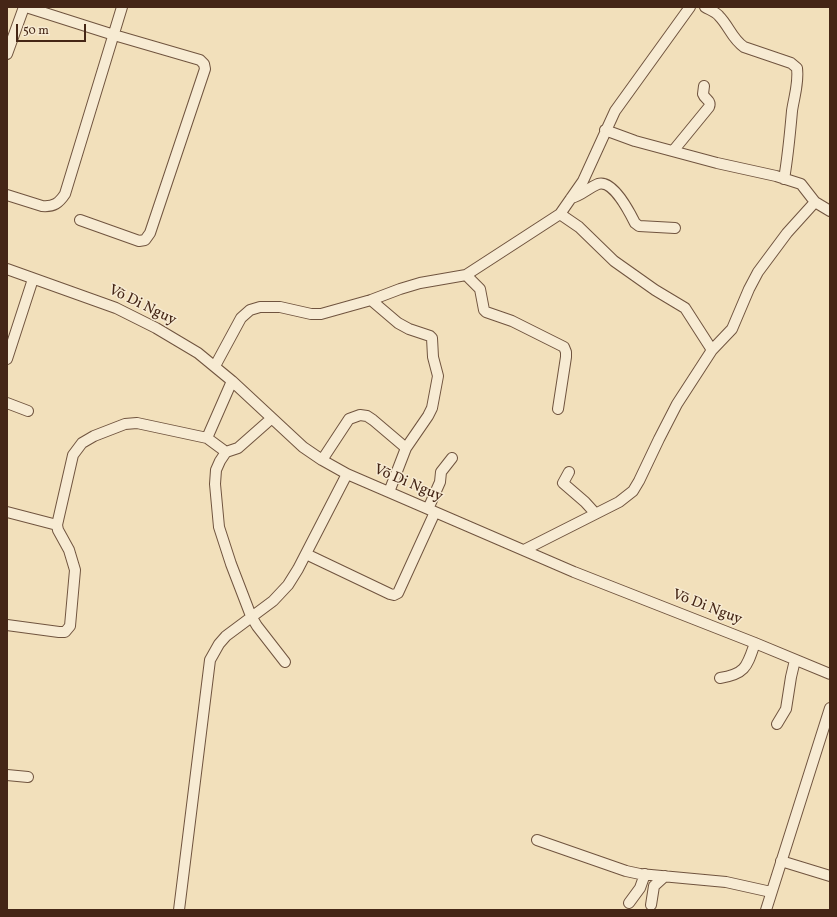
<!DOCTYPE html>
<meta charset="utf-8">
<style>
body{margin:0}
#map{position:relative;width:837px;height:917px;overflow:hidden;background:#f2e0bb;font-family:Vollkorn,serif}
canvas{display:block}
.frame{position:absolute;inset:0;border:8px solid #452616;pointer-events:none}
.scale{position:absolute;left:16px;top:24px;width:70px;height:18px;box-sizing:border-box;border:2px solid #452616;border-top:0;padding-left:5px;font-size:12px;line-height:14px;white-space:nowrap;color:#452616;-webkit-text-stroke:3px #f7ebd3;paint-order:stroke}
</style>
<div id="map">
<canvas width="837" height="917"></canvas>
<div class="frame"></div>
<div class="scale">50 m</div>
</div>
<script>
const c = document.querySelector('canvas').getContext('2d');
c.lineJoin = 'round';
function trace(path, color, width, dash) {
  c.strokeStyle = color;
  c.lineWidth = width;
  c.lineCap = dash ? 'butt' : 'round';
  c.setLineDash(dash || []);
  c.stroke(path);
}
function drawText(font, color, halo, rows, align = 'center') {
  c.font = font + ' Vollkorn,serif';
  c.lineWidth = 3;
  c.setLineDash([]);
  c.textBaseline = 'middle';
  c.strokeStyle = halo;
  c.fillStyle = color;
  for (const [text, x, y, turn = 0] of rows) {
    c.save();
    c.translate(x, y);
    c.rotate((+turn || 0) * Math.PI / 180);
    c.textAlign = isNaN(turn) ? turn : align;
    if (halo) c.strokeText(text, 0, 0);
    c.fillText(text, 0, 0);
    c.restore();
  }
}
const minor = new Path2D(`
 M26,7L114,35L200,60L204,64L205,69L150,233L145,240L139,241L80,220
 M705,7C710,10 716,12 719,16C729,26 732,39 744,47L791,63L797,68C799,83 794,97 792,111C790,134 788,156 784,179
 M7,54L24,7
 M605,130L635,141L717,163L776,176L801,184L815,202L830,211
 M673,151L709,107C712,100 705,100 703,94L704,86
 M7,195L42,206C54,207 59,203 65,194L122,7
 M571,198C581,196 588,188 598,184C613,179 630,213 635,223L639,226L675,228
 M560,214L579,227L614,261L655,290L685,308L712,350
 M7,269L116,308L156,328L198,353L232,381L303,447L322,460L347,474L574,572L755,643L830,674
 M466,275L480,289L484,310L486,312L512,321L564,347L566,352V357L558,409
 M371,300L398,323L409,329L430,336L432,338L433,357L438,376L432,408L428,416L406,448L389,492
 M7,359L33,279
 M215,366L241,318L250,310L260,307H280L311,314H321L371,300L400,289L420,283L466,275L560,214L583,181L615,111L690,7
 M7,403L28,411
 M272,418L238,448L226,452L220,461L216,470L215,484L219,527L231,564L251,616L257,626L285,662
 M207,438L232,381
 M322,460L349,419L360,415L367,416L373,420L406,448
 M569,472L563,483L585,502L595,513
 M428,509L440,482L441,472L452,458
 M7,512L57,525
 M524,550L619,502L633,491L639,481L659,439L677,404L712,350L732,329L749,289L758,272L787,233L815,202
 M306,554L390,594L394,595L398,593L435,512
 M7,625L59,632H65L70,626L75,570L69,550L58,530L57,525L73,455L82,443L94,436L125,424L137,423L207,438L226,452
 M720,678C746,674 747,666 755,643
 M777,724L786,709L791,677L795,660
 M7,775L28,777
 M537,840L626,871L640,874L726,882L771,892
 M781,861L830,876
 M629,903L640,888L645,874
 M651,905L654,886L665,876
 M179,910L210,660L219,644L226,636L273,601L288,585L298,569L347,474
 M766,910L830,708`);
trace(minor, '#70543f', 12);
trace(minor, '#f7ebd3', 10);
drawText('15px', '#452616', '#f7ebd3', [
 ["Võ Di Nguy",142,306,26],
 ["Võ Di Nguy",408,484,23],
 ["Võ Di Nguy",707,608,21]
]);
</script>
